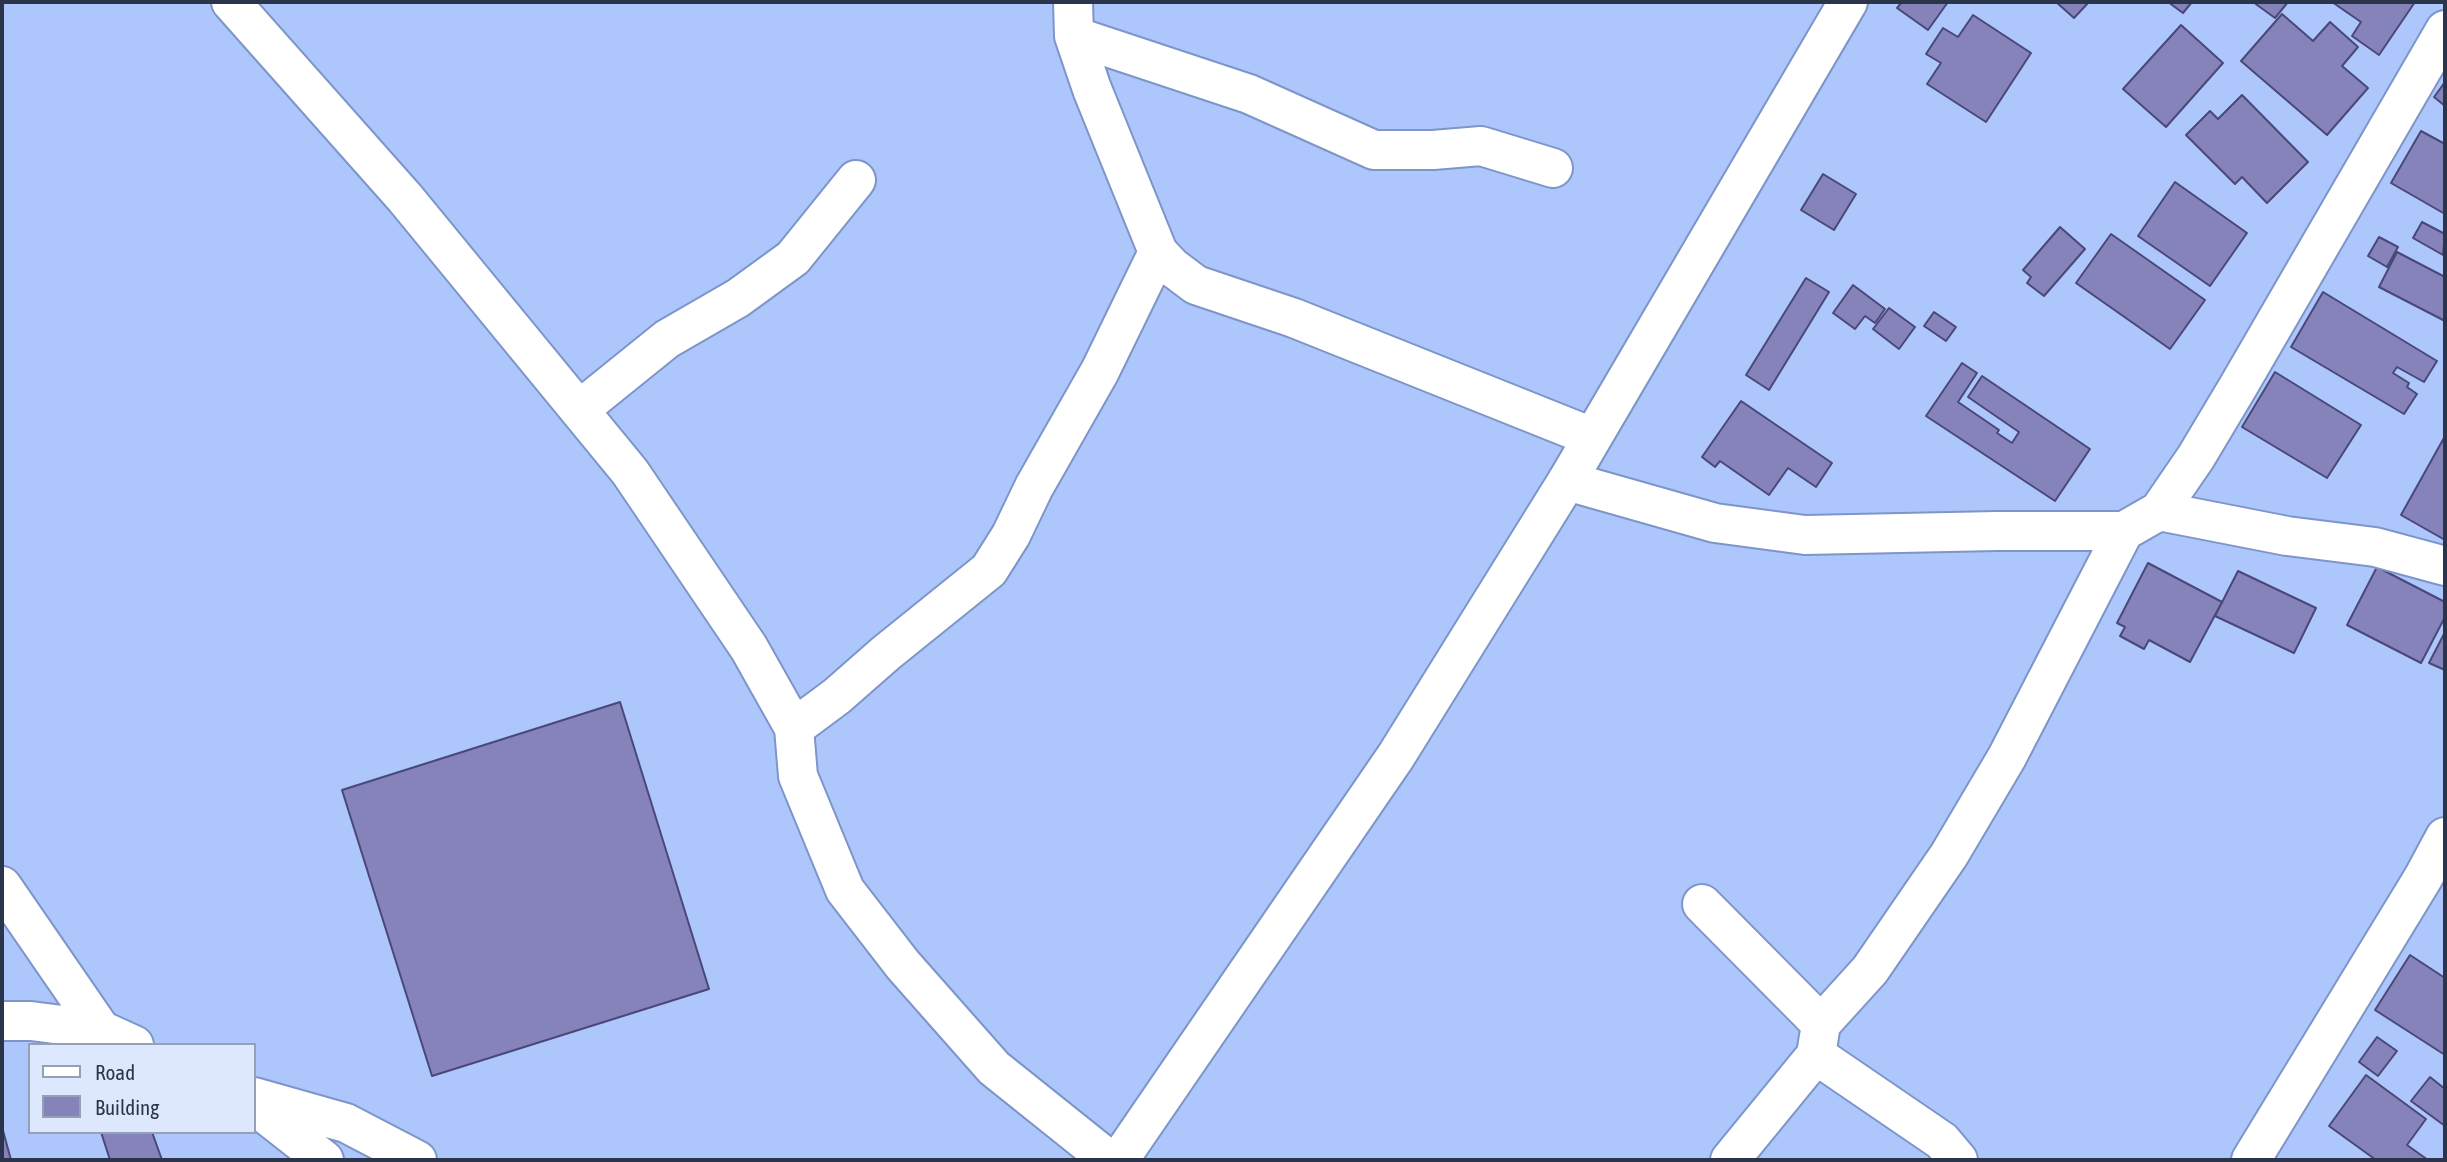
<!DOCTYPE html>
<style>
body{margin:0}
#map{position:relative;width:2447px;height:1162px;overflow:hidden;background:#adc7fc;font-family:"Asap Condensed",sans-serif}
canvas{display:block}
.frame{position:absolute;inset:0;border:4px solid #2a344a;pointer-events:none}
.legend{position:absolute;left:28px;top:1043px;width:228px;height:91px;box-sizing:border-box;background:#dde8fe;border:2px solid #95a0b6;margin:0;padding:9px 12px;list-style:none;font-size:21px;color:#2a344a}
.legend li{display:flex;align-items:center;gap:14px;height:35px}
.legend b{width:35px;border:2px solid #95a0b6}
</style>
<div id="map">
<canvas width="2447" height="1162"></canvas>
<div class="frame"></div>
<ul class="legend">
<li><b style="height:9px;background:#fff"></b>Road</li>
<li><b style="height:19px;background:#8583b9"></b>Building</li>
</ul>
</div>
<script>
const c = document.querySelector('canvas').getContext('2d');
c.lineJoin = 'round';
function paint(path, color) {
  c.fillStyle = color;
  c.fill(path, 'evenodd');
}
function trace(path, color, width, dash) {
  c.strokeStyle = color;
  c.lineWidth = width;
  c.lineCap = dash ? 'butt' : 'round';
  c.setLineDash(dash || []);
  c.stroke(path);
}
const building = new Path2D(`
 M1902,2H1948L1928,30L1897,8Z
 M2056,2H2089L2074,18Z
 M2168,2H2192L2183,13Z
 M2253,2H2288L2275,18Z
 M2332,2H2415L2379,55L2352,36L2361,22Z
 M2282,14L2313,41L2330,22L2358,47L2342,66L2368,88L2327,135L2241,61Z
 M1973,15L2031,53L1986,122L1927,84L1941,63L1926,54L1943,28L1958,37Z
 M2181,25L2223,63L2166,127L2123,89Z
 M2445,82V106L2434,97Z
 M2242,95L2308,162L2267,203L2242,177L2235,184L2186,135L2210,111L2218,119Z
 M2421,131L2445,144V214L2391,183Z
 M1823,174L1856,194L1834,230L1801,210Z
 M2175,182L2247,233L2210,286L2138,236Z
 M2422,222L2445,234L2443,255L2413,238Z
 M2060,227L2085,249L2044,296L2027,283L2031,277L2023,270Z
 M2111,234L2205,300L2170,349L2076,283Z
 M2379,237L2398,247L2387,267L2368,256Z
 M2397,252L2445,277V321L2379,287Z
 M1806,278L1829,292L1769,390L1746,375Z
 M1853,285L1885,309L1875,323L1865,316L1855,329L1833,313Z
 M2323,292L2437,361L2424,382L2397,367L2393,373L2409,383L2407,387L2417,394L2404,414L2291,347Z
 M1889,308L1915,327L1899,349L1873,329Z
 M1934,312L1956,327L1946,341L1924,326Z
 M1962,363L1977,373L1958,402L1999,430L1997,433L2012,443L2019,432L1968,397L1982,376L2090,449L2055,501L1926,416Z
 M2275,372L2361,425L2327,478L2242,427Z
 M1741,401L1832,463L1816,487L1788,468L1769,495L1720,461L1715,467L1702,457Z
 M2445,436V540L2401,515Z
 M2148,563L2222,602L2190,662L2149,640L2144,649L2120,636L2125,627L2117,623Z
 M2377,567L2445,602V617L2421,663L2347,625Z
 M2238,571L2316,608L2294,653L2215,616Z
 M2445,632V670L2429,663Z
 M620,702L709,989L432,1076L342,790Z
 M2410,955L2445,978V1055L2375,1010Z
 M2377,1037L2397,1051L2378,1076L2359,1062Z
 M2366,1075L2426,1119L2407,1145L2428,1160H2376L2329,1126Z
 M2430,1077L2445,1089V1126L2411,1101Z
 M2,1127L11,1160H2Z
 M101,1132H152L162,1160H110Z`);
paint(building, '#8583b9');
trace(building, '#4a4779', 2);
const minor = new Path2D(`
 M231,2L405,198L630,472L749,648L794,728L798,776L845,890L903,965L994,1068L1109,1160
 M1073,2L1074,36L1092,89L1158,252L1172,267L1196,285L1294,318L1592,437
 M1074,36L1249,94L1374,150H1433L1481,146L1553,168
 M579,410L667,339L738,298L793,258L856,180
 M1567,481L1715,523L1805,535L1997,531H2124L2159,511L2287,536L2375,547L2445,566
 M2159,511L2196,457L2239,385L2445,30
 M794,728L837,696L886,653L989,570L1011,535L1034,487L1100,371L1158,252
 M2,886L101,1030
 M1702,904L1821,1024
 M2,1021H31L101,1030L134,1045
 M1816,1055L1942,1141L1958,1160
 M254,1097L346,1123L417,1160
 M254,1105L324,1160
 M1730,1160L1816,1055L1821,1024L1870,970L1949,855L2007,757L2124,531
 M2251,1160L2423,878L2445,837`);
const major = new Path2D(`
 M1119,1160L1396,756L1567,481L1848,2`);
trace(minor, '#7d95c8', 42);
trace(major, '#7d95c8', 42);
trace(minor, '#fff', 38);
trace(major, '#fff', 38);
</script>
